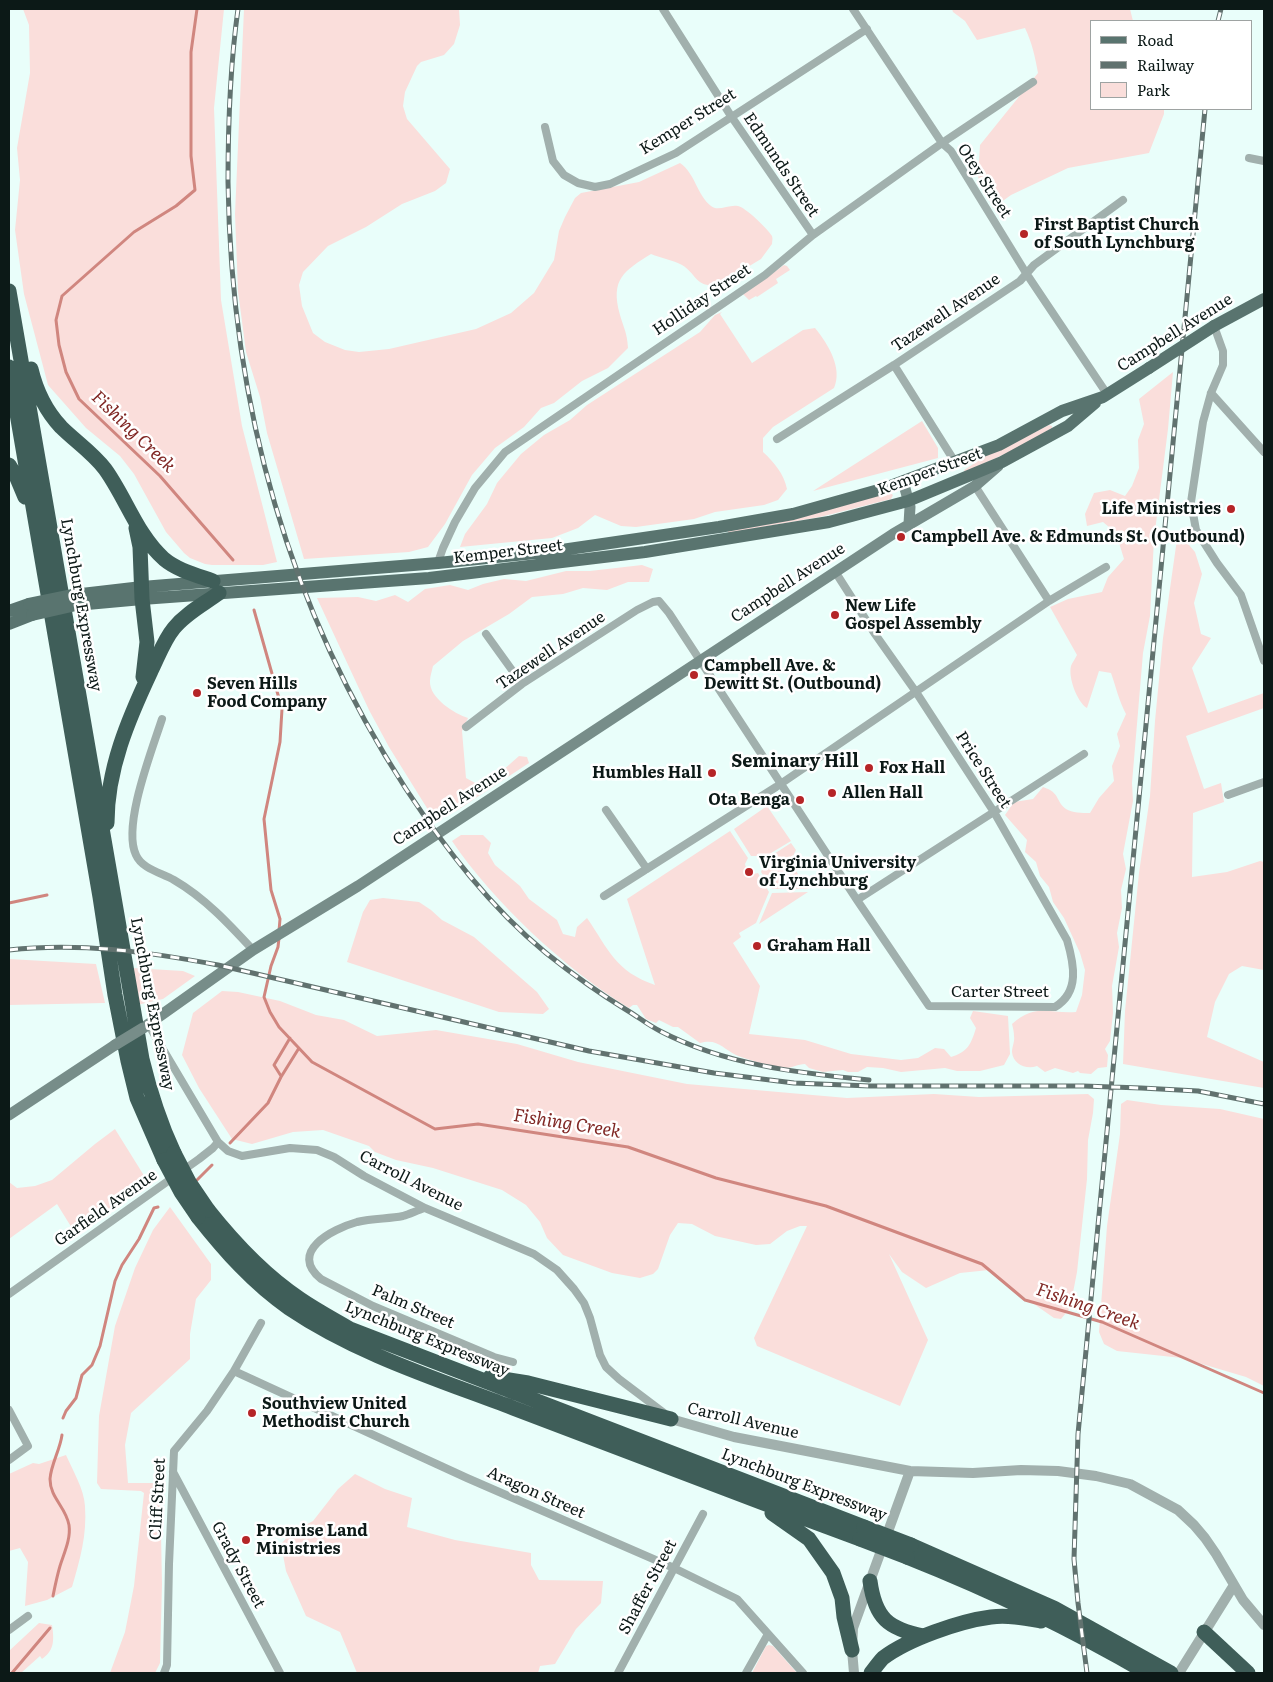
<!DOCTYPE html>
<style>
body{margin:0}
#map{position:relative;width:1273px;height:1682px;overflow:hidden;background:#e9fefa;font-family:Literata,serif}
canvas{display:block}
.frame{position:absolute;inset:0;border:10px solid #0c1917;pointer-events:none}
.legend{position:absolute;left:1090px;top:20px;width:162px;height:90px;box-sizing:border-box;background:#fff;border:1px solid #9ea3a2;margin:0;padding:6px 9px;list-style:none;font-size:15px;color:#0c1917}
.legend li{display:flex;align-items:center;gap:10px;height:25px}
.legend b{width:25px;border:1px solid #9ea3a2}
</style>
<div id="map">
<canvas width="1273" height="1682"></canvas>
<div class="frame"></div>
<ul class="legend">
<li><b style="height:6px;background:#59746f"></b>Road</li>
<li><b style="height:6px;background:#61726f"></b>Railway</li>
<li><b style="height:14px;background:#fadedb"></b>Park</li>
</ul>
</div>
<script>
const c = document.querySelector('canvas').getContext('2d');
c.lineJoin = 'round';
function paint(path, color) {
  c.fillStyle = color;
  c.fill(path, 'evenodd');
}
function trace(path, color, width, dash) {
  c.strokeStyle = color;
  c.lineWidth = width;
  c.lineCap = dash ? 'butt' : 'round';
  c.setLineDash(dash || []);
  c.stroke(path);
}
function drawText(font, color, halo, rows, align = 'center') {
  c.font = font + ' Literata,serif';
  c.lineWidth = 5;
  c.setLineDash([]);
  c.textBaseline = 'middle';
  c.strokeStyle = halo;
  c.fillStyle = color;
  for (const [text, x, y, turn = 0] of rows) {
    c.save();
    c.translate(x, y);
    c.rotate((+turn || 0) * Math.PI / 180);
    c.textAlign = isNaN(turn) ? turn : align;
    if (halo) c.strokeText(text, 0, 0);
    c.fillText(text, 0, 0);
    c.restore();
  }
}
paint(new Path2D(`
 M23,9H224L214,108L221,300L242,426L277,562L263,565H212L205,564L190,558L184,553L166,532L134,474L120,456L86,428L48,385L24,294L15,230L20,180L17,148L30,73L29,25Z
 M244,9H459L460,25L454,44L444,55L421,62L417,66L405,92L403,106L407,119L450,169L446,183L435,191L402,204L366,227L328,246L303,272L299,285L302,306L313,333L325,342L345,350L359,352L389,349L476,329L511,313L534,293L554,260L559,231L565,217L575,198L581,193L639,182L680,163C695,173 697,195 711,206C718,212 729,204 738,206C745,207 768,229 772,236C773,239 772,241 772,244L761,259L718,285C695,288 697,274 682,265C673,260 661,258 651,254C624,271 610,279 620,315C624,329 627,332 628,348L608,368L582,381L554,403L541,408L524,427L495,448L472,475L445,524L428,547L409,552L304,559L267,433L260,397L246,352L238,291L235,214Z
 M952,9H1130L1133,21H1092V109H1164V114L1149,153L1068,168L1011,195L993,208L978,177L980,145L1038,73C1035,56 1032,43 1025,28L977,40L965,21L953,12Z
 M784,265L787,266L790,270L776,279L778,283L757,297L756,296L749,300L743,294Z
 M722,312L720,314L752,363L803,330L815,328C828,344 843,368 834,388L773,427L763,438V452C774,462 784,474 787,489L778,500L764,505L715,512L694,519L636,527L621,526L595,515L578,528L552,538L460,547L465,534L487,504L497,483L521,454L544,435L570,420L587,405L700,332L715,315Z
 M1173,372L1168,429L1154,539L1150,616L1143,653L1132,783L1133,801L1123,854L1126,869L1121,890L1122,908L1117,933L1119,947L1112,986L1113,1013L1110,1041L1105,1049L1108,1055L1107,1067L1098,1068L1091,1074L1080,1073L1078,1071L1073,1073L1055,1068L1045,1072L1037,1066C1026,1070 1013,1064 1012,1052C1012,1047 1015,1041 1014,1036C1014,1032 1013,1028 1012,1024C1036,1003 1049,1014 1076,1012L1082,995L1085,970L1080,953L1064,918L1053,902L1049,887L1040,876L1036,862L1025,852L1027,840L1005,815L1014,802L1033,799L1043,787C1061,793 1055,801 1066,809C1072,813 1082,813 1090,813L1099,798L1114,781L1112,766L1120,746L1117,734L1126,714C1119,701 1116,687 1111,673L1099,671L1087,708C1077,702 1068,677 1071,666C1072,663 1075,659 1077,655L1050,607L1068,599L1102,592L1108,577L1124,559L1116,533L1103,522L1087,526L1085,514L1094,493L1110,490L1125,496L1132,486L1139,468L1138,440L1144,424L1139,399Z
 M922,421L938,448V458L813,491Z
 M1049,425L1052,426V428L1018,448L965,472L964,470L987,455Z
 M889,492L893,495L891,499L820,517L728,533V531Z
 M1178,532L1195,552L1202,574L1194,603L1201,634L1211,638L1192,668L1208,713L1264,693V708L1186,736L1204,789L1221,783L1224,802L1193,813L1192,877L1227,872L1260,861L1264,862V970L1242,966L1229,974L1215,1002L1207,1037L1264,1062V1088L1123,1064L1125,1011L1139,873L1150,796L1155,721L1163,638Z
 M642,565L653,569L649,582H628L607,590L583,588L563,594L532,597L509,614L463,641L433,666C432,671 430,676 430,681C429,698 455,714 468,718L462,731L466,778L477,784L493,779L519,756L527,757L529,763L456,811L435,821L389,747L369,710L317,598L358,597L376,601L395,595L408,602L425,589L450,585L468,590L483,584L504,579L526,581L566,571H590Z
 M767,806L791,841L761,859L757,856H751L734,829Z
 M730,831L748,858L745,864L747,872L753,874L758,873L769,892L756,923L739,933L741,937L733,943L760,986L749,1034L805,1040L851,1054L901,1060L918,1058L935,1048L944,1049L951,1057C968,1052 971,1044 976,1028L970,1018L973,1011L1008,1016L1010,1054L1004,1065L980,1071H957L945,1068L901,1072L883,1068L867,1067L858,1072H848L843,1070L823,1072L809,1068L805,1064C798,1064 792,1068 786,1068C773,1067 748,1060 736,1055C723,1049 718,1038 700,1043L678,1027H673L659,1020L656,1023L646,1019L637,1005H633L629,1008C565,969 494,903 452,841L461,835H483L491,843L488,853L495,865L520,886L529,899L557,920L563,934L575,937L577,927L587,918C609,950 615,971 655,985L627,899Z
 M791,843L796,850L790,862L808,889H772L761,872L763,867V861Z
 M808,892L759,924L772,893Z
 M383,898L419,902L431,910L442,920L474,937L537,992L549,1009L543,1014L499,1012L347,962L363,912L370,900Z
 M9,959L96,964L105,1003L9,1005Z
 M133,968L183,971L195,976L163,999L137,1005Z
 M222,991L238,992L280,1001L316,1015L344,1020L377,1036L436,1030L517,1044L578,1062L687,1084L847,1098L934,1094L979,1097L1088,1094L1094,1099L1093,1113L1088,1140L1087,1179L1077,1272L1070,1308L1061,1319L1054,1318L1004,1283L989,1270L960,1273L926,1288L902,1272L889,1254L928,1340L900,1406L757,1346L754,1338L807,1226H800L787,1231L770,1244L756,1245L715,1236L692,1224L678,1223L670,1235L658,1269L653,1274L640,1278L612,1273L563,1255L547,1238L540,1222L526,1205L502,1190L433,1168L396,1160L375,1152L369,1146L323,1130L293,1132L252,1144L232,1139L199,1088L182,1055L193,1013Z
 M1127,1100L1161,1105L1220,1109L1264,1119V1386L1246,1377L1182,1358L1117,1351L1104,1344L1099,1332L1107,1226L1120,1134L1121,1104Z
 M115,1129L148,1182L75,1233L57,1204L9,1239V1182L17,1188L35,1186L52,1180L95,1144Z
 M170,1207L211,1264V1280L196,1299L190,1334V1359L131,1413L125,1445L128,1483H160L162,1584L160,1663L155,1673H110L125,1632L134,1586L144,1493L141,1491L101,1489L97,1483L99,1416L115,1326L135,1268L153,1230Z
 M66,1455C73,1471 84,1489 85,1506C87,1536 80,1559 72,1587L47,1600L25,1606L28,1562L20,1548L9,1551V1474L33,1463L39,1464Z
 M355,1474L385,1489L412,1498L407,1527L455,1540L531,1553V1565L539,1580L603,1581L601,1603L576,1629L555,1664L540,1666L538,1673H357L340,1632L306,1616L286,1571L281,1544L292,1532L313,1521L338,1489Z
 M39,1623L52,1625C54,1639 55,1650 42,1659L40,1656L21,1673H9V1651Z
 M769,1645L773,1646L797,1673H752L766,1646Z`), '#fadedb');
trace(new Path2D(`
 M197,9L191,52V156L195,190L176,206L134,232L62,296L56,320L59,345L66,372L79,399L160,476L233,560
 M254,610L282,709L280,742L264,819L271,890L280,919L279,931
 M9,903L47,895
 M279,938L278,947L271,966L264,997L270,1012L279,1027L312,1062L435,1129L478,1124L628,1147L716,1178L826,1206L982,1264L1025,1300L1102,1322L1264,1393
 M281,1076L274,1065L290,1038
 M230,1143L268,1103L281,1077L299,1048
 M195,1182L212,1165
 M63,1418L66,1411L76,1398L82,1375L92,1365L100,1346L115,1281L122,1265L139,1239L154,1208L158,1207
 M53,1596C55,1586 57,1576 60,1566C64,1553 71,1539 69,1525C66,1507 50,1498 50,1479C51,1464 60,1450 62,1435
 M12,1673L50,1628`), '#d0867f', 3);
trace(new Path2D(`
 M663,9L731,116L813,235
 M853,9L942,143L951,151L1026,273L1107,394
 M545,127L553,161L564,175L578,183L595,187L610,184L676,153L867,29
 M1249,158L1264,161
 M1214,326L1223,351V365L1211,393L1203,422L1191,502L1196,530L1217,563L1241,595L1264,661
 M894,365L955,462
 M1211,393L1264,452
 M777,439L894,365L1020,281L1034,265L1123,200
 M975,486L1049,601
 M437,565L443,548L455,522L475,488L505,452L765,275L813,235L942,143L1033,82
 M486,634L522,684
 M162,719C152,750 122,826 136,855C142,869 162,873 174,880C205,898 229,924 253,950
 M466,727L522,684L637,610L653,602L659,601L669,613L857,900L929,1006L1055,1007C1080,992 1074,964 1067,940L994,812L916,692L875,634L836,573
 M1228,795L1264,782
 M606,810L647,869
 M604,896L776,787L1049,601L1106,567
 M857,900L1084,754
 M148,1024L218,1142L228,1151L242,1156L290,1148L317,1150L334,1157L364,1176L425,1208L534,1254L557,1270L574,1289L584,1303L590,1318L600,1355L606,1367L619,1379L664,1413
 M425,1208C418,1210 410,1214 403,1216C388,1219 373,1218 357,1222C332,1229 288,1252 321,1279L373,1306L494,1357L513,1362
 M9,1294L199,1159L213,1148L218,1142
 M234,1371L467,1478L674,1568L737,1599L803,1673
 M9,1410L28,1446L9,1460
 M173,1472L280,1673
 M9,1630L28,1616
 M164,1673L167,1665L169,1564L174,1451L207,1411L234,1371L261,1323
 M618,1673L703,1514
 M746,1673L768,1634`), '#a1b0ad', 8);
trace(new Path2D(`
 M671,1419L734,1437L910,1471L973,1473L1021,1470L1058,1471L1096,1476L1130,1484L1178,1510L1194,1525L1205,1538L1216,1554L1243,1600L1264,1625
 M854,1673L852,1650L853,1628L910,1471
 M1179,1673L1234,1585`), '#a1b0ad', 10);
trace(new Path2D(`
 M903,481L910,507L909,524
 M143,1028L253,950L358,886L893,534L975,486L998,466
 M9,1115L115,1045`), '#778d89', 11);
trace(new Path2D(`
 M1214,326L1264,299
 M73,595L142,587L438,563L555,551L719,527L793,514L882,489L999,445L1062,411L1103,397L1149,368
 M76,605L142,599L429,578L645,552L829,522L908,501L1002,462L1068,426L1095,403
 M9,611L29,604
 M9,624L32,615`), '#59746f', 12);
trace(new Path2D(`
 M9,291L142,1059C150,1092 160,1123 174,1153
 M9,367L100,897L115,995L128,1061L137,1098L164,1160
 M31,369C36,390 46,411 61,427C75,441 93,453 105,469C126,498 137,535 164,559C177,570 196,575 213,581
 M9,465L17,478L25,497
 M136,528L140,547L142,599L147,642L143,677
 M107,823C107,769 128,720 151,671C158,657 164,640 174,628C186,613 204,604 219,593
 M208,1210C235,1244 264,1275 300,1299C316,1310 333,1319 350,1329L864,1527
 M198,1217C225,1251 253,1283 289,1308C357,1354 437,1379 513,1408C628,1452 744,1496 860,1539
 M490,1377L528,1383L671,1419
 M772,1513L809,1539L833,1573L842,1598L844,1617L852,1650
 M911,1545L1054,1608L1171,1673
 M907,1557C990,1590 1070,1628 1147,1673
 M870,1581C875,1618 888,1629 924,1636
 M1204,1632L1248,1673
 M871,1673C875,1668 879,1662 883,1658C908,1639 960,1621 991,1617C1008,1615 1024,1618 1041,1621`), '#3f5e59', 15);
const rail = new Path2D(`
 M238,9C230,66 228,124 228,182C231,400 287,606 406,789C445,848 490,907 546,953C571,973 597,992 625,1009C637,1016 648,1025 660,1031C725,1065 798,1073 869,1080
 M1218,21L1221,9
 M9,950C79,942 149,952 218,965L589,1051L714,1073L794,1083L870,1086H1083L1141,1088L1198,1091L1264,1104
 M1087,1673L1078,1603L1074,1559L1078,1434L1205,109`);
trace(rail, '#61726f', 5);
trace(rail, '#fff', 3, [9]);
trace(new Path2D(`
 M115,1045L143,1028`), '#778d89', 11);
trace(new Path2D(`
 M1149,368L1214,326
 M29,604L73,595
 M32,615L76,605`), '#59746f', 12);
trace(new Path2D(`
 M174,1153L189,1182L208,1210
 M164,1160L181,1192L198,1217
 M864,1527L911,1545
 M860,1539L907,1557`), '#3f5e59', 15);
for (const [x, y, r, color] of [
 [1024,234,5,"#b52527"],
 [1231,509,5,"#b52527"],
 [901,537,5,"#b52527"],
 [835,615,5,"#b52527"],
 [694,675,5,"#b52527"],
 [197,693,5,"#b52527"],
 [869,768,5,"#b52527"],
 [712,773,5,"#b52527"],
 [832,793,5,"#b52527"],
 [800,800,5,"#b52527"],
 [749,872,5,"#b52527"],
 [757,946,5,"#b52527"],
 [252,1413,5,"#b52527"],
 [246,1540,5,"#b52527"]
]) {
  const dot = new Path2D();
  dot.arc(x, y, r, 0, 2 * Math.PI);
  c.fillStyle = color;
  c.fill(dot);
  trace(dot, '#fff', 2);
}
drawText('16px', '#0c1917', '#fff', [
 ["Kemper Street",688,122,-32],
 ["Edmunds Street",781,165,56],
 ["Otey Street",984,181,57],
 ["Holliday Street",702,300,-34],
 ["Tazewell Avenue",946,313,-34],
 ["Campbell Avenue",1175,333,-32],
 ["Kemper Street",930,472,-20],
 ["Kemper Street",508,552,-7],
 ["Campbell Avenue",788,583,-33],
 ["Lynchburg Expressway",81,605,80],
 ["Tazewell Avenue",551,651,-34],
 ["Price Street",983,770,57],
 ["Campbell Avenue",450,806,-33],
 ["Carter Street",1000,992],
 ["Lynchburg Expressway",152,1004,79],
 ["Carroll Avenue",411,1181,27],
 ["Garfield Avenue",106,1208,-35],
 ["Palm Street",413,1307,23],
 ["Lynchburg Expressway",427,1339,22],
 ["Carroll Avenue",743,1421,13],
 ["Lynchburg Expressway",804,1485,21],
 ["Aragon Street",536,1493,24],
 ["Cliff Street",158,1499,-87],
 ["Grady Street",238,1565,62],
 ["Shaffer Street",648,1587,-62]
]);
drawText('bold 16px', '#0c1917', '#fff', [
 ["First Baptist Church",1034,225],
 ["of South Lynchburg",1034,243],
 ["Life Ministries",1221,509,"right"],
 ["Campbell Ave. & Edmunds St. (Outbound)",911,537],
 ["New Life",845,606],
 ["Gospel Assembly",845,624],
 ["Campbell Ave. &",704,666],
 ["Dewitt St. (Outbound)",704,684],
 ["Seven Hills",207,684],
 ["Food Company",207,702],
 ["Fox Hall",879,768],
 ["Humbles Hall",702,773,"right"],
 ["Allen Hall",842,793],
 ["Ota Benga",790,800,"right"],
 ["Virginia University",759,863],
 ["of Lynchburg",759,881],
 ["Graham Hall",767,946],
 ["Southview United",262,1404],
 ["Methodist Church",262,1422],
 ["Promise Land",256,1531],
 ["Ministries",256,1549]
], 'left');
drawText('italic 18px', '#802825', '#fff', [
 ["Fishing Creek",133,432,44],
 ["Fishing Creek",567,1124,9],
 ["Fishing Creek",1088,1307,19]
]);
drawText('bold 18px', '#0c1917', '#fff', [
 ["Seminary Hill",795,762]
]);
</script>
